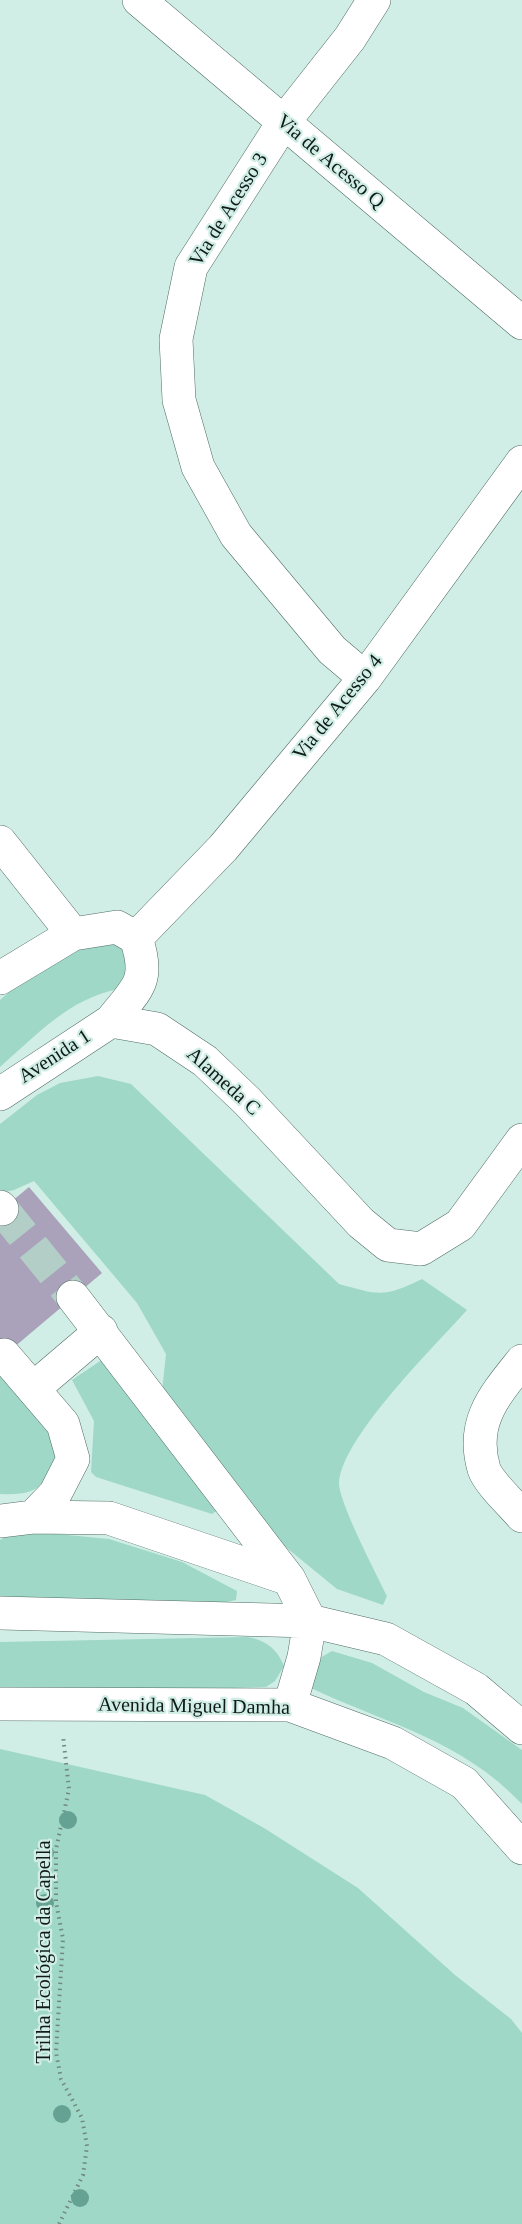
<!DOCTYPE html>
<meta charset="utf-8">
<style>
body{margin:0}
canvas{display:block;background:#d0eee5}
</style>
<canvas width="522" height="2224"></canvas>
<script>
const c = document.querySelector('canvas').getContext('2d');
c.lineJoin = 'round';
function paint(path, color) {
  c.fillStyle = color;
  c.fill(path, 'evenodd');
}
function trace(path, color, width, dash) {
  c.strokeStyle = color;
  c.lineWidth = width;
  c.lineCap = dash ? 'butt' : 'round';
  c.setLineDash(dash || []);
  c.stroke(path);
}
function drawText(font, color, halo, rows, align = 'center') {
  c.font = font + ' Georgia,serif';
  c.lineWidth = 4.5;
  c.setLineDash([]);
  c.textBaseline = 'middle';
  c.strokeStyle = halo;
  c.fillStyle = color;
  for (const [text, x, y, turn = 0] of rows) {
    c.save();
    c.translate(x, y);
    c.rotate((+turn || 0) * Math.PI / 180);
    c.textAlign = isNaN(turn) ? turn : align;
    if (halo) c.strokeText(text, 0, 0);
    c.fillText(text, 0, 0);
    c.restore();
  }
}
paint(new Path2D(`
 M87,936L137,952L119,989C69,998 36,1036 0,1067V1000L44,961Z
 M98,1076L131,1084L339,1284C379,1295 383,1298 422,1279L467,1310C435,1346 343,1436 339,1482C338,1501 377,1575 387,1596L383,1605L337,1589L282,1544L162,1392L166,1354L137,1303L34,1181L14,1190L0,1193V1124L37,1095L60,1083Z
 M106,1357L221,1508L212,1514L96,1477L91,1472L94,1421L72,1380Z
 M0,1363L61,1447C42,1483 45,1496 0,1494Z
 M36,1532L109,1539L182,1562L237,1591L236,1600L223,1603L0,1600V1540L6,1536Z
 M247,1637C265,1640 277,1648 284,1666L275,1681L266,1687L0,1695V1642Z
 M332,1651L372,1663L424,1692L463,1708L522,1750V1804C460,1739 389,1725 311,1688L318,1659Z
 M0,1749L205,1795L264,1828L358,1888L455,1975L511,2019L522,2033V2224H0Z`), '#9fd8c7');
paint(new Path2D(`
 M29,1187L102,1273L0,1359V1211Z`), '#aaa2ba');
trace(new Path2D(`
 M2,1209L73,1297`), '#b3cec6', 33, [33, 16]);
const minor = new Path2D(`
 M139,0L522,323
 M365,678L332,650L236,535L198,467L179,400L176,339L191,267L283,123L350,38L374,0
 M0,842L73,934L117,927L136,938C151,982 137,988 111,1021L157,1029L205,1061L247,1101L361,1223L388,1245L421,1249L460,1225L522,1140
 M136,938L223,848L365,678L522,462
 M0,978L73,934
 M0,1094L111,1021
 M0,1207L2,1209
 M73,1297L289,1579L310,1621L304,1657L290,1705
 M4,1355L63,1424L73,1459L55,1494L33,1517
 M522,1361C495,1395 470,1422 484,1469C488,1482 513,1505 522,1516
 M34,1388L101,1331
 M0,1521L33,1517L109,1518L289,1579
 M0,1613L310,1621L386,1639L476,1689L522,1728
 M0,1704L290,1705L393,1743L464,1783L522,1848`);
trace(minor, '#526d65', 34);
trace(new Path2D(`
 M59,2224L83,2175L87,2146L82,2118L61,2079L56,2052L63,1939L56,1902V1849L69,1789L63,1736`), '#738881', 4, [1.5, 4.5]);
trace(minor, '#fff', 33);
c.fillStyle = '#65a294';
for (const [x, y] of [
 [68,1820],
 [45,1853],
 [45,1903],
 [62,2114],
 [80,2198]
]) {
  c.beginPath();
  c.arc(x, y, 9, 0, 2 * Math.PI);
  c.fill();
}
drawText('20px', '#101b17', '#d0eee5', [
 ["Via de Acesso Q",330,162,40],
 ["Via de Acesso 3",229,210,-58],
 ["Via de Acesso 4",338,708,-51],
 ["Avenida 1",55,1057,-33],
 ["Alameda C",223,1082,42],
 ["Avenida Miguel Damha",194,1707,1],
 ["Trilha Ecológica da Capella",45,1952,-90]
]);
</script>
